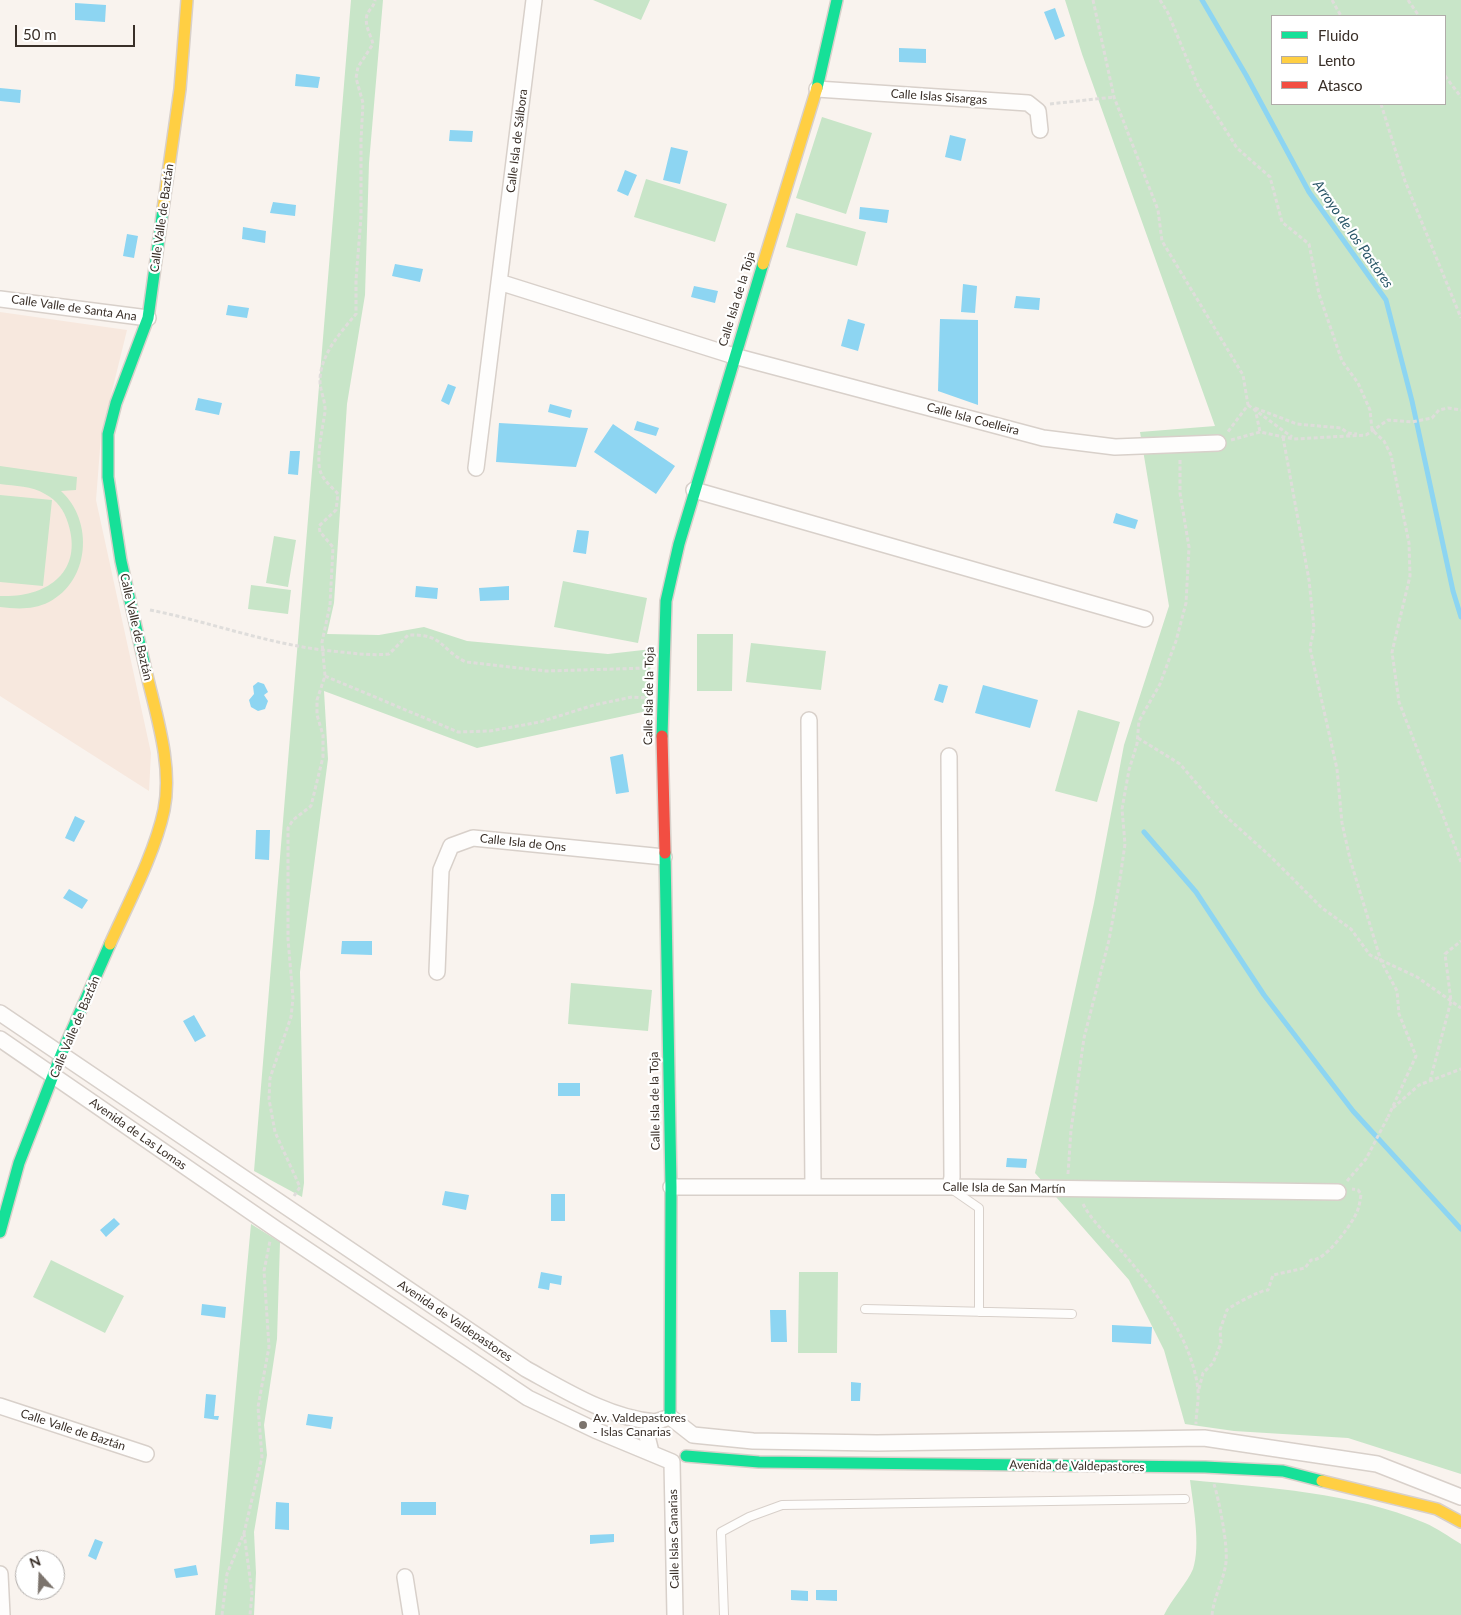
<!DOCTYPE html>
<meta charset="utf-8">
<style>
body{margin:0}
#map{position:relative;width:1461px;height:1615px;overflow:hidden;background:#f9f3ee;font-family:Lato,sans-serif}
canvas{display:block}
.legend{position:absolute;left:1271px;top:15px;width:175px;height:90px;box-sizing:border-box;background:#fff;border:1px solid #b0aca9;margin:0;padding:6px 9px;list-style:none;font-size:15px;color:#392f28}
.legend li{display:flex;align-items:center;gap:10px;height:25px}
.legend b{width:25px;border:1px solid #b0aca9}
.north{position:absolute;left:15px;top:1550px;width:50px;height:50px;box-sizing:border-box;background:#fff;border:1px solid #b0aca9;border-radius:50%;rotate:340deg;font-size:14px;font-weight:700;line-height:20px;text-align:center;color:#392f28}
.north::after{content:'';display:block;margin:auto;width:18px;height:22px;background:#7c746d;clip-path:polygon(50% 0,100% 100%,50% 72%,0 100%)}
.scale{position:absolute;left:15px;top:25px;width:120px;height:22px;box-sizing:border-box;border:2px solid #392f28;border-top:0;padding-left:6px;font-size:15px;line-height:18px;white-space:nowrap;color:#392f28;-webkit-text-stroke:4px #fff;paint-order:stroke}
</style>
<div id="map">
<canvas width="1461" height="1615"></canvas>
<ul class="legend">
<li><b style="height:6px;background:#16e098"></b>Fluido</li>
<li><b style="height:6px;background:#ffcf43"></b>Lento</li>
<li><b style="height:6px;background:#f24e42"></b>Atasco</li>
</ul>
<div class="north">N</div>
<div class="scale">50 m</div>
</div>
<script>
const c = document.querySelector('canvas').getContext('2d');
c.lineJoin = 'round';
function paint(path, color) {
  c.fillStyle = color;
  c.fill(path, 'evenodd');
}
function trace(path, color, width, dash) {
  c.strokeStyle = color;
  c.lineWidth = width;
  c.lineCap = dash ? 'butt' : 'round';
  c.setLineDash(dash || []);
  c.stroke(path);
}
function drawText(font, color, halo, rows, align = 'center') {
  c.font = font + ' Lato,sans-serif';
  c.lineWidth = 4.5;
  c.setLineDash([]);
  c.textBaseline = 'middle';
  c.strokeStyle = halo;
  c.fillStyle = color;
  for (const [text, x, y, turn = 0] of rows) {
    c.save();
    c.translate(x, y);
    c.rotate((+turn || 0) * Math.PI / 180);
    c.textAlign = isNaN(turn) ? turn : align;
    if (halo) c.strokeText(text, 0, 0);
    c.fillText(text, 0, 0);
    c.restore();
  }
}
paint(new Path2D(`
 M0,312L127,330L101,436L96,500L151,753L149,791L0,696Z`), '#f7e8de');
paint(new Path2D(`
 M351,0H383L369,163L365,295L347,404L334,603L327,634L379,635L424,627L467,641L608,654L652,649L647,711L477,748L324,691L328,759L300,972L304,1183L302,1197L254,1171Z
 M593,0H650L641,20Z
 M1065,0H1461V1474L1348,1438L1234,1431L1185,1424L1164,1350L1129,1280L1035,1173L1094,903L1124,745L1169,606L1140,432L1215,426L1082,54ZM1272,16H1445V104H1272Z
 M822,117L872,133L846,214L796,198Z
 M646,179L727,204L715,242L634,217Z
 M796,213L866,232L857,266L786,247Z
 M0,466L77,477L76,490L61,491C94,521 90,581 49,602C33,610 17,609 0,607V596C46,598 84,573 68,523C64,510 57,500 45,494C32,486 15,486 0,484Z
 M0,495L52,500L43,586L0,582Z
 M274,536L296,540L288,587L266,583Z
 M563,581L647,598L638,643L554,627Z
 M251,585L291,590L288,614L248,609Z
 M697,634H733L732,691H697Z
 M751,643L826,651L821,690L746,682Z
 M1078,710L1120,722L1097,802L1055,791Z
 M571,983L652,990L648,1031L568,1024Z
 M251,1224L280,1242L277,1339L264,1425L267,1455L254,1532L256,1573L254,1615H215Z
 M51,1260L124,1296L105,1333L33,1297Z
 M799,1272H838L837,1353H798Z
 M1190,1480C1268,1488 1352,1492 1425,1523C1437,1528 1449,1537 1461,1544V1615H1164C1171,1600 1188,1582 1193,1569C1201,1546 1193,1504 1190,1480Z`), '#c8e5c8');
paint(new Path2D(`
 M75,3L106,5L105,22L75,20Z
 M1055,8L1065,36L1055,40L1044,12Z
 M899,48L926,49V63L899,62Z
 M296,74L320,77L318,88L295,86Z
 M0,88L21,90L20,103L0,101Z
 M450,130L473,131L472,142L449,141Z
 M950,135L966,139L961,161L945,157Z
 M671,147L688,151L680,184L663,180Z
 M625,170L637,175L628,196L617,191Z
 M273,202L296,205L295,216L270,213Z
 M860,207L889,210L887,223L859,219Z
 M243,227L266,231L265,243L242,239Z
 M127,234L138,236L134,258L123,256Z
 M395,264L423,269L420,282L392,276Z
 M963,284L977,286L975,313L961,312Z
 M694,286L718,291L715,303L691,297Z
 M1016,296L1040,298L1039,310L1014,308Z
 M228,305L249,308L247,318L226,315Z
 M848,319L865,324L858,351L841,346Z
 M940,319L978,320V405L938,391Z
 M448,384L456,387L449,405L441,401Z
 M198,398L222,403L219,415L195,410Z
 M550,404L572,410L570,418L548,412Z
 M637,421L659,428L656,436L634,430Z
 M499,423L588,428L576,467L496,462Z
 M613,424L675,466L656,494L594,452Z
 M290,451H300L298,475L288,474Z
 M1116,513L1138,520L1135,529L1113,523Z
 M577,530L589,531L586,554L573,552Z
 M416,586L438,588L437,599L415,597Z
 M509,586V600L480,601L479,588Z
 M258,682L264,684L268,692L264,695L268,701L265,709L258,711L251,707L249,700L254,694L253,686Z
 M939,684L948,686L943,703L934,700Z
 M983,685L1038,700L1030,728L975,713Z
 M623,754L629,792L616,794L610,757Z
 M75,816L85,821L74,842L65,838Z
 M256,830H270L269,860L255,859Z
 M69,889L88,900L82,909L63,898Z
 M342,941H372V955L341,954Z
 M194,1015L206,1036L195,1042L183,1021Z
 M558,1083H580V1096H558Z
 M1007,1158L1027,1159L1026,1168L1006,1167Z
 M445,1191L469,1195L466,1210L442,1205Z
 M551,1194H565V1221H551Z
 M114,1218L120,1224L106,1237L100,1230Z
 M541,1272L562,1276L561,1285L550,1283L549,1290L538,1288Z
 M202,1304L226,1307L225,1318L201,1315Z
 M770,1310H786L787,1342H771Z
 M1112,1325L1152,1327L1151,1344L1112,1342Z
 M851,1382L861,1383L860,1401H851Z
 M206,1394L216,1395L214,1416H219L218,1420L204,1418Z
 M308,1414L333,1417L331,1429L306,1425Z
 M276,1502L289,1503V1530L275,1529Z
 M401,1502H436V1515H401Z
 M614,1534V1542L590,1544V1535Z
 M95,1539L103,1542L96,1560L88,1556Z
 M196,1565L198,1575L176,1578L174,1569Z
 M791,1590L808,1591V1601L791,1600Z
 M816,1590H837V1601L816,1600Z`), '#8dd5f2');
trace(new Path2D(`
 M1202,0L1246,75L1309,192L1386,300L1412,401L1453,591L1461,617
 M1144,832L1196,892L1264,995L1353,1111L1461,1229`), '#8dd5f2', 5);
const lane = new Path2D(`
 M953,1190L979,1208V1312
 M865,1309L1072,1314
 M724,1615L721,1532L749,1517L782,1505L1185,1499`);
const street = new Path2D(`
 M817,89L1028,103L1038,111L1040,130
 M499,282L734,356L1043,438L1115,447L1218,443
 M0,299L148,318
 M476,468L534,0
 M694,490L1145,619
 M809,720L813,1187
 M949,756L952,1177L950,1187
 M437,972L441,870L451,846L473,838L664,857
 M0,1013L526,1369C566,1391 609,1418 655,1422
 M0,1039L276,1229L528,1398L595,1430L672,1462
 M671,1187H950L1338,1192
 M0,1406L146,1454
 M693,1435L753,1441L877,1443L1204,1438L1377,1464L1461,1497
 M651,1452L647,1436L655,1422L670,1417L693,1435
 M672,1462L675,1615
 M0,1574L2,1615
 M405,1577L411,1615`);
const fast = new Path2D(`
 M817,88L837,0
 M146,671L121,561L108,477V434L116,403L148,318L163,209
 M662,736L666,601L679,544L763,264
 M665,853L671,1187L670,1417
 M0,1232L19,1163L61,1055L110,944
 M686,1456L759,1462L1205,1467L1283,1471L1322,1481`);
const slow = new Path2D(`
 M163,209L180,89L187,0
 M763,264L817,88
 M110,944C128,904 155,853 164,810C173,765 156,715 146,671
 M1322,1481L1437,1509L1461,1522`);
const jam = new Path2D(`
 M662,736L665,853`);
trace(lane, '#d8d0ca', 10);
trace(street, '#d8d0ca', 18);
trace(fast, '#d8d0ca', 14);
trace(slow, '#d8d0ca', 14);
trace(jam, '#d8d0ca', 14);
trace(new Path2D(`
 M1093,0L1114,97L1158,210L1162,241L1243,375L1248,405L1227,433
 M1160,0L1168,13L1199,88L1237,148L1270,177L1282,222L1309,244L1319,294L1342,361L1358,383L1370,410L1372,430L1384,441L1391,455L1409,543L1410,576L1392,652L1399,702L1461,862
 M1332,0L1341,16
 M1408,0L1419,16
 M1445,76L1461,97
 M1050,104L1114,97
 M1381,104L1405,181L1461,318
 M1248,405L1292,437
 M1255,408L1297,424L1341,428L1348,433L1357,434
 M1255,408L1260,432
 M1283,437L1309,580L1314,628L1310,648L1337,769L1342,823L1350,859L1381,961L1397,991L1399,1014L1416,1056L1388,1117
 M1231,440L1260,432L1294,439L1366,435L1388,420L1412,422L1432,418L1439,410L1448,408L1461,410
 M150,610C211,622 270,645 332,651C352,653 370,656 389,654L408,635C445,634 439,649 466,662L546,671L648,668
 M325,676L458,732L490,731L540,722L594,705L632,697L647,698
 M1138,738L1180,764L1221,812L1270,856L1322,908L1351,929L1370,955L1417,977L1461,1008
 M1430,1081L1451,1001L1445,954L1461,941
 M1393,1108L1419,1085L1461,1069
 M1068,1174L1071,1130L1084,1038L1109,940L1120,879L1125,844L1122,809L1129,770L1137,744L1139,721L1160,684L1176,641L1186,603L1189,547L1180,493V460
 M1347,1181L1366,1159L1389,1115
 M294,1196L300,1187L275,1132L269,1099L270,1078L291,1017L293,998L288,939V828L293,820L311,806L323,757V735L317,715V700L325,676L322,642L330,605L333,547L320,532L319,526L336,510L338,494C333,488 324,481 321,473C315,461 323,426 325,412C326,402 320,391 320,381C320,355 340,333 356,314V280L361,217V140L363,103L356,78L358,67L373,44C371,35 364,25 367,15C369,9 374,7 375,0
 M1083,1204C1093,1223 1110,1237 1124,1254C1155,1290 1193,1341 1198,1390C1199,1401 1196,1413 1196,1424
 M1199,1389L1203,1373L1213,1363L1221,1343L1220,1330L1227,1310C1234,1304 1261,1290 1268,1290L1273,1275L1305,1268L1311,1260C1324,1262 1348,1229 1355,1216C1359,1209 1360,1202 1361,1194L1358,1190L1352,1189
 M244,1533L252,1593L250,1615
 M222,1615L227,1574L244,1533L262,1457L258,1407L269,1347L264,1271L270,1241
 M1212,1615C1214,1596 1224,1580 1226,1562C1228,1545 1219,1500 1214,1484`), '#dfdddb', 3, [4, 2.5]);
trace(lane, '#fefdfc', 8);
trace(street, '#fefdfc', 15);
trace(fast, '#16e098', 11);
trace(slow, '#ffcf43', 11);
trace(jam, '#f24e42', 11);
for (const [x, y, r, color] of [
 [583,1425,5,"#7c746d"]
]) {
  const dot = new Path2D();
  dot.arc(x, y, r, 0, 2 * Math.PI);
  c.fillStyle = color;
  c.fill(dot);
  trace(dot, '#fff', 2);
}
drawText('12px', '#392f28', '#fff', [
 ["Calle Islas Sisargas",939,97,4],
 ["Calle Isla de Sálbora",517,141,-83],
 ["Calle Valle de Baztán",162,218,-82],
 ["Calle Isla de la Toja",737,299,-73],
 ["Calle Valle de Santa Ana",74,308,8],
 ["Calle Isla Coelleira",973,419,15],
 ["Calle Valle de Baztán",136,627,77],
 ["Calle Isla de la Toja",649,696,-89],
 ["Calle Isla de Ons",523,843,6],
 ["Calle Valle de Baztán",75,1027,-67],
 ["Calle Isla de la Toja",655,1101,-91],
 ["Avenida de Las Lomas",138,1134,35],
 ["Calle Isla de San Martín",1004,1188,1],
 ["Avenida de Valdepastores",455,1321,34],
 ["Calle Valle de Baztán",73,1430,18],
 ["Avenida de Valdepastores",1077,1466,1],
 ["Calle Islas Canarias",674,1539,-91]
]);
drawText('12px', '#392f28', '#fff', [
 ["Av. Valdepastores",593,1418],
 ["- Islas Canarias",593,1432]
], 'left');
drawText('italic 14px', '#285567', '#fff', [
 ["Arroyo de los Pastores",1353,234,55]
]);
</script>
